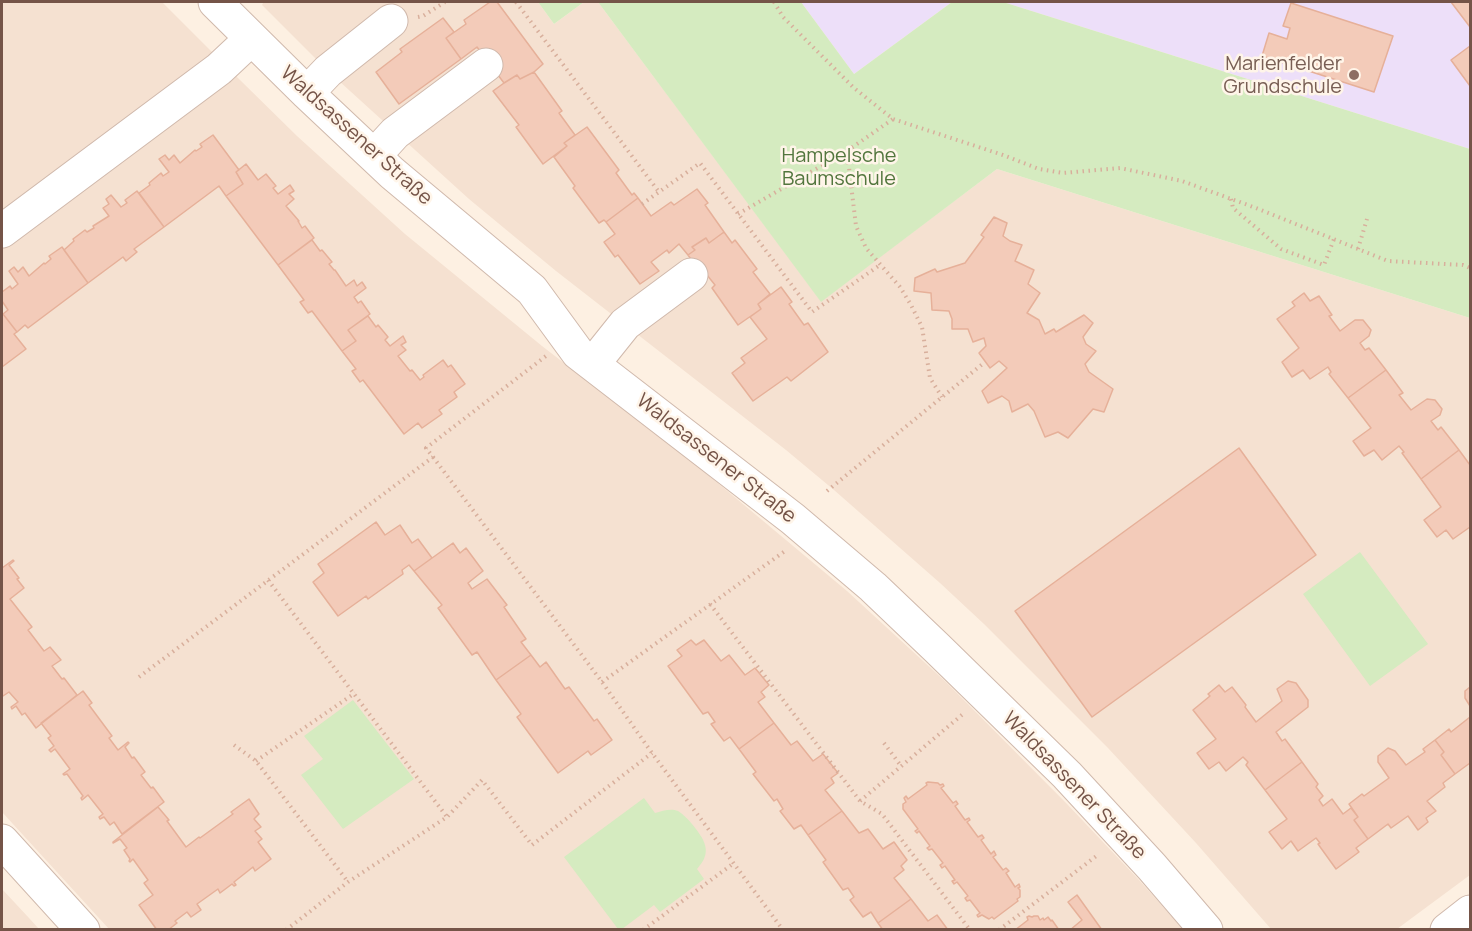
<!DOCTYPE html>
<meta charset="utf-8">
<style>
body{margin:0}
#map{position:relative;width:1472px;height:931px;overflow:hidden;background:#fdf0e2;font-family:Manrope,sans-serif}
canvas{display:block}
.frame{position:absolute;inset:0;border:3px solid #755448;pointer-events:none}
</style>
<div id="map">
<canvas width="1472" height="931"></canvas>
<div class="frame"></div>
</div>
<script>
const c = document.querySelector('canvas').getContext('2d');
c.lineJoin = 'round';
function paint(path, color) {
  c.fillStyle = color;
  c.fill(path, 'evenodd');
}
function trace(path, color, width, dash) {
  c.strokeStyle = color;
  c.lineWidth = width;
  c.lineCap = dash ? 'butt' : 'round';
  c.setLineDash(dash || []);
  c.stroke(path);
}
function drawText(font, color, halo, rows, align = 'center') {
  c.font = font + ' Manrope,sans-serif';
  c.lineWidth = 5;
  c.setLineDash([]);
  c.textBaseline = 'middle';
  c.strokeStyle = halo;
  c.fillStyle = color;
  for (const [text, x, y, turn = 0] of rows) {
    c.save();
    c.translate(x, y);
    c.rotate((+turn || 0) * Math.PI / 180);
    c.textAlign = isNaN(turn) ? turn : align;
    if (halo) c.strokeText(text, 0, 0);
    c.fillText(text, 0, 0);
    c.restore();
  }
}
paint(new Path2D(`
 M2,2H162L239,79L297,136L405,234L542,346L695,464L847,591L947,683L1067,804L1139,880L1183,929H109L2,812Z
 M263,2H538L554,24L584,2H598L821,301L997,169L1470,318V875L1397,929H1271L1196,843L1108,748L984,624L940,583L834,490L786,450L556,271L469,199L328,71L262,5L263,3Z
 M2,889L29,918L39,929H2Z`), '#f5e1d1');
paint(new Path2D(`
 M801,2H952L854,74Z
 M1003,2H1470V149Z`), '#eddff9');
paint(new Path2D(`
 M538,2H584L554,24Z
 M598,2H801L854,74L952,2H1003L1470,149V318L997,169L821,302Z
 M1360,552L1428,644L1370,686L1303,594Z
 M353,700L414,779L343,829L301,775L323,759L304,736Z
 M644,798L655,813C662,811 671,808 678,811C683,814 689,820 692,824C705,840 713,852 697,869L704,879L660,912L654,905L622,929H618L564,857Z`), '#d5ebc0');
const building = new Path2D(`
 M490,2H497L543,64L534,72L520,79L517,75L504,83L477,47L461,59L446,38L466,24L464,20Z
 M1451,2H1470V27Z
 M1291,3L1393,36L1374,92L1262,56L1269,33L1287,39L1290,28L1283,26Z
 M443,18L454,32L446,38L461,59L399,104L376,72L402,52L400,49Z
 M1470,46V86L1451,60Z
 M534,72L562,111L559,113L575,135L564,143L567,146L543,164L516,127L519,125L493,91L504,83L517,75L520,79Z
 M587,127L619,170L616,173L632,195L634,193L638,198L606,222L604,220L599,223L573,188L575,186L554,157L567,146L564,143Z
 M213,135L239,170L236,172L243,184L226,196L219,186L164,227L139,193L150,185L149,183L161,173L163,176L169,172L159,159L165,155L169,160L174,155L180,163L195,150L196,151L202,147L200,144Z
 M246,164L258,180L266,174L276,186L273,188L278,194L290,185L294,191L289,194L294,199L286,206L299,221H298L302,228L305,226L314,238L278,265L226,196L243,184L236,172Z
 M697,189L708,203L705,205L724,232L709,243L706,238L692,247L695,250L688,255L679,244L669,253L667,250L651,262L659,271L640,284L618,255L615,257L604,242L615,234L606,222L638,198L651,216L671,202L674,205Z
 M137,191L164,227L134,249L137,252L126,261L123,257L88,283L64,250L74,241L73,239L85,230L87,232L94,228L93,226L109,216L103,208L109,204L106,199L111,195L121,207L127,203L125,200Z
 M994,217L1007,223L1003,236L1010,241L1022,245L1015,261L1034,270L1028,284L1040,293L1027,313L1039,320L1045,334L1054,329L1056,332L1084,315L1093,323L1083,337L1086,344L1096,351L1085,364L1089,372L1113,389L1104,412L1093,409L1068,438L1058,432L1045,437L1034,411L1028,404L1012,412L1009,401L1002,396L988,403L982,391L1007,368L999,361L990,368L979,353L986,346L984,338L973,342L968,329H952V319L949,311L932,310L931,293L914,291L915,278L935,269L937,272L965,263L984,237L981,235Z
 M724,232L732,243L735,240L757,269L753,272L770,294L758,304L761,309L738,325L712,288L715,285L699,265L696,266L688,255L695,250L692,247L706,238L709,243Z
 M312,240L320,251L322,250L332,262L329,264L334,270H335L346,286L354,280L357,286L362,282L366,288L354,297L358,303L361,301L370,314L348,330L356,341L342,351L312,311L308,313L300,302L304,300L278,265Z
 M62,247L88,283L28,328L25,325L17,332L3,314L8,310L2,301V292L10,286L12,289L18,284L9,271L14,267L18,272L23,267L29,276L44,263L45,264L51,259L49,256Z
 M781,287L792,302L789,304L804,325L808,323L828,352L791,381L787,377L753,401L732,373L745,363L741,358L767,339L750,317L761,309L758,304Z
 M1304,293L1310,301L1319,296L1332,315L1329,316L1340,331L1355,320H1363L1371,330L1369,336L1360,343L1365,350L1369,348L1386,370L1348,398L1329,374L1331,372L1328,367L1310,379L1303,370L1292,377L1282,362L1299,348L1277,319L1295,306L1292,302Z
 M3,314L17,332L14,334L26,349L2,367V315Z
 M368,316L376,327L378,325L388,337L385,340L390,346L403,336L406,342L401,345L406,350L398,356L410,371L412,370L420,380L424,377L423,375L443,360L448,367L451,365L465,384L454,392L457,397L439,410L442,414L422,428L418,423L404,434L363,380L360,382L352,371L356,369L342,351L356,341L348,330Z
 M1386,370L1403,393L1399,395L1411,410L1427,399L1435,400L1442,409L1440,415L1431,421L1438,430L1441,427L1459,450L1421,479L1402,453L1404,452L1399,446L1382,460L1374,450L1364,456L1353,441L1371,428L1348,398Z
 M1239,448L1316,555L1092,717L1015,611Z
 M1459,450L1470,465V527L1453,539L1446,530L1437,537L1424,520L1441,507L1421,479Z
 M376,522L385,535L400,525L412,543L418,539L432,558L414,571L409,565L402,570L403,574L368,599L366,596L338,616L313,582L324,573L318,564Z
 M453,543L460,553L466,548L483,571L468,583L472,589L487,579L507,605L504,607L526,639L521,642L531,655L496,680L477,652L472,655L438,608L442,605L414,571Z
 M13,560L14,561L9,565L19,578L17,579L24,588L10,599L32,627L28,630L44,651L50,647L61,660L52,666L62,679L64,678L77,695L36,728L25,713L22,715L16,706L12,709L11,707L18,702L9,692L3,696L2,694V568Z
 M691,640L696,645L704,640L721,661L729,655L745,675L755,668L769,685L761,692L765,697L758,702L774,723L739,749L730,737L724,741L711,724L715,722L708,712L703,714L668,666L682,656L677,650Z
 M531,655L540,667L546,662L565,689L569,687L594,721L597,719L612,740L591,755L588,751L558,773L517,717L521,714L496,680Z
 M1288,681L1296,683L1308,700V707L1276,732L1282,741L1285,739L1302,762L1265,790L1246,765L1248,762L1243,757L1226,771L1219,762L1209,769L1197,753L1216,739L1193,710L1210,696L1208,694L1219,685L1225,692L1232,687L1246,705L1245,707L1256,722L1282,701L1277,689Z
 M1470,687V706L1465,698V691Z
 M83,691L92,703L89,705L112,736L109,738L118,750L128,742L129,743L125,747L132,758L134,757L145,772L141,775L151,788L153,787L164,802L122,834L114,822L110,825L104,817L100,819L99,817L103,814L88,795L82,800L81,798L83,796L67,774L64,775L63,774L70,769L55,749L51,752L49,750L54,746L48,738L51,736L41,723Z
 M1470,717V763L1455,774L1441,755L1444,752L1435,740L1449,729L1451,732Z
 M774,723L791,745L797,741L813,761L823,754L838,773L831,778L834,783L825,790L842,811L808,835L801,825L794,829L780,811L783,809L777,799L774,801L753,774L756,772L739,749Z
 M1435,740L1444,752L1441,755L1455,774L1443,783L1445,787L1427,801L1436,811L1426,818L1428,822L1418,830L1408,816L1391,828L1388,824L1368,839L1354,820L1358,817L1349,804L1362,794L1364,796L1389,778L1378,762V756L1388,748L1395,751L1406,765L1425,752L1423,749Z
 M1302,762L1318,784L1316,787L1323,796L1319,800L1323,806L1332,799L1343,814L1351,808L1358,817L1354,820L1368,839L1356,848L1359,852L1336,869L1318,844L1320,843L1316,838L1298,851L1291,841L1282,849L1269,832L1287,819L1265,790Z
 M928,782L938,783L940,785L943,784L944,786L941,788L953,803L956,801L958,804L955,806L965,820L969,818L970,820L967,822L978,837L982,835L984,838L981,840L991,854L994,851L996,855L993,857L1003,870L1006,868L1009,871L1006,873L1015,887L1019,884L1020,887L1018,888L1020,890V897L1017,899L1018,901L994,919L992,917L989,919L982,915L978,917L977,915L980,913L970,900L967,901L965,898L968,896L957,882L954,884L952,881L955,880L945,866L942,868L940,865L943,863L932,849L929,850L927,848L930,846L919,831L917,833L915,831L918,829L903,809V804L906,802L904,798L906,796L908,799L927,785L926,783Z
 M249,799L259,814L254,819L261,827L255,831L262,839L258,842L271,859L255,871L253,867L234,882L236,885L234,886L232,884L220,893L218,889L197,904L201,910L191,917L187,912L175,921L177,923L168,930H157L139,905L153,895L144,883L148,880L133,859L130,862L129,861L130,859L124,850L127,848L120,839L113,843V842L158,807L169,820L167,821L186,847L199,837L200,838L233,814L231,812Z
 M842,811L859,833L868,829L883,849L894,842L907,860L901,866L904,870L894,878L911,899L878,923L871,912L863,917L850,900L854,897L848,888L843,890L823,862L826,860L808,835Z
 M1077,895L1102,930H1070L1082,920L1068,902Z
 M911,899L928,921L937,915L948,930H883L878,923Z
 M1029,916L1032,917L1034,916H1038L1040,920L1043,918L1044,920L1048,917L1051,921L1052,920L1059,930H1015L1028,920L1027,917Z`);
paint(building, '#f3cbb9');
trace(building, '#e6b099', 1.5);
const minor = new Path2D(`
 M215,2L307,93L392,173L532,290L578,353L793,519L873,587L937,648L1067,775L1152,867L1206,930
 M307,93L328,71L391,21
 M374,156L395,133L486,65
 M2,231L219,69L251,39
 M593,364L625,324L691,275
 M2,841L83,930
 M1447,930L1470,912`);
trace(minor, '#d0b9ac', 35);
trace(new Path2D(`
 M516,2L659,192
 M774,2L783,17L854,88L893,119L1003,155L1039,169L1063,173L1120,168L1182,181L1256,208L1388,261L1463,265L1470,268
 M418,17L423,16L445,2
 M847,151L856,226L866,248L900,287L911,305L922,327L930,378L942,397
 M1231,199L1233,208L1281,249L1324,265L1334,239
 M642,204L700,163L812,312L880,265
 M738,214L847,151L893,119
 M1358,249L1367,219
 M433,457L602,682L652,753L783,930
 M827,491L985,362
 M268,580L447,817
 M710,604L860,801L882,814L970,930
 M139,677L433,457L426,448L546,356
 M602,682L785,551
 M884,743L901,766
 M234,745L256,761L348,882
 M256,761L355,693
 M860,801L963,714
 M286,930L348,882L447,817L482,780L532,845L652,753
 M643,930L734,863
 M999,930L1099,854`), '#d8af9c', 4, [1.5, 4.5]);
trace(minor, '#fff', 33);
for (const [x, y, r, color] of [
 [1354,75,6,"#8d6e63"]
]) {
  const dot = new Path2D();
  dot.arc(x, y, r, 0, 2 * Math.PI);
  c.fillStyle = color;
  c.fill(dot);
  trace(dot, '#fff5e9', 2);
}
drawText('20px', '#785e54', '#fff5e9', [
 ["Marienfelder",1342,64],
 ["Grundschule",1342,87]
], 'right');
drawText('20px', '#755448', '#fff5e9', [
 ["Waldsassener Straße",356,136,42],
 ["Waldsassener Straße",716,459,38],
 ["Waldsassener Straße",1074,786,46]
]);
drawText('20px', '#52763d', '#fff5e9', [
 ["Hampelsche",839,156],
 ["Baumschule",839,179]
]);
</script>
